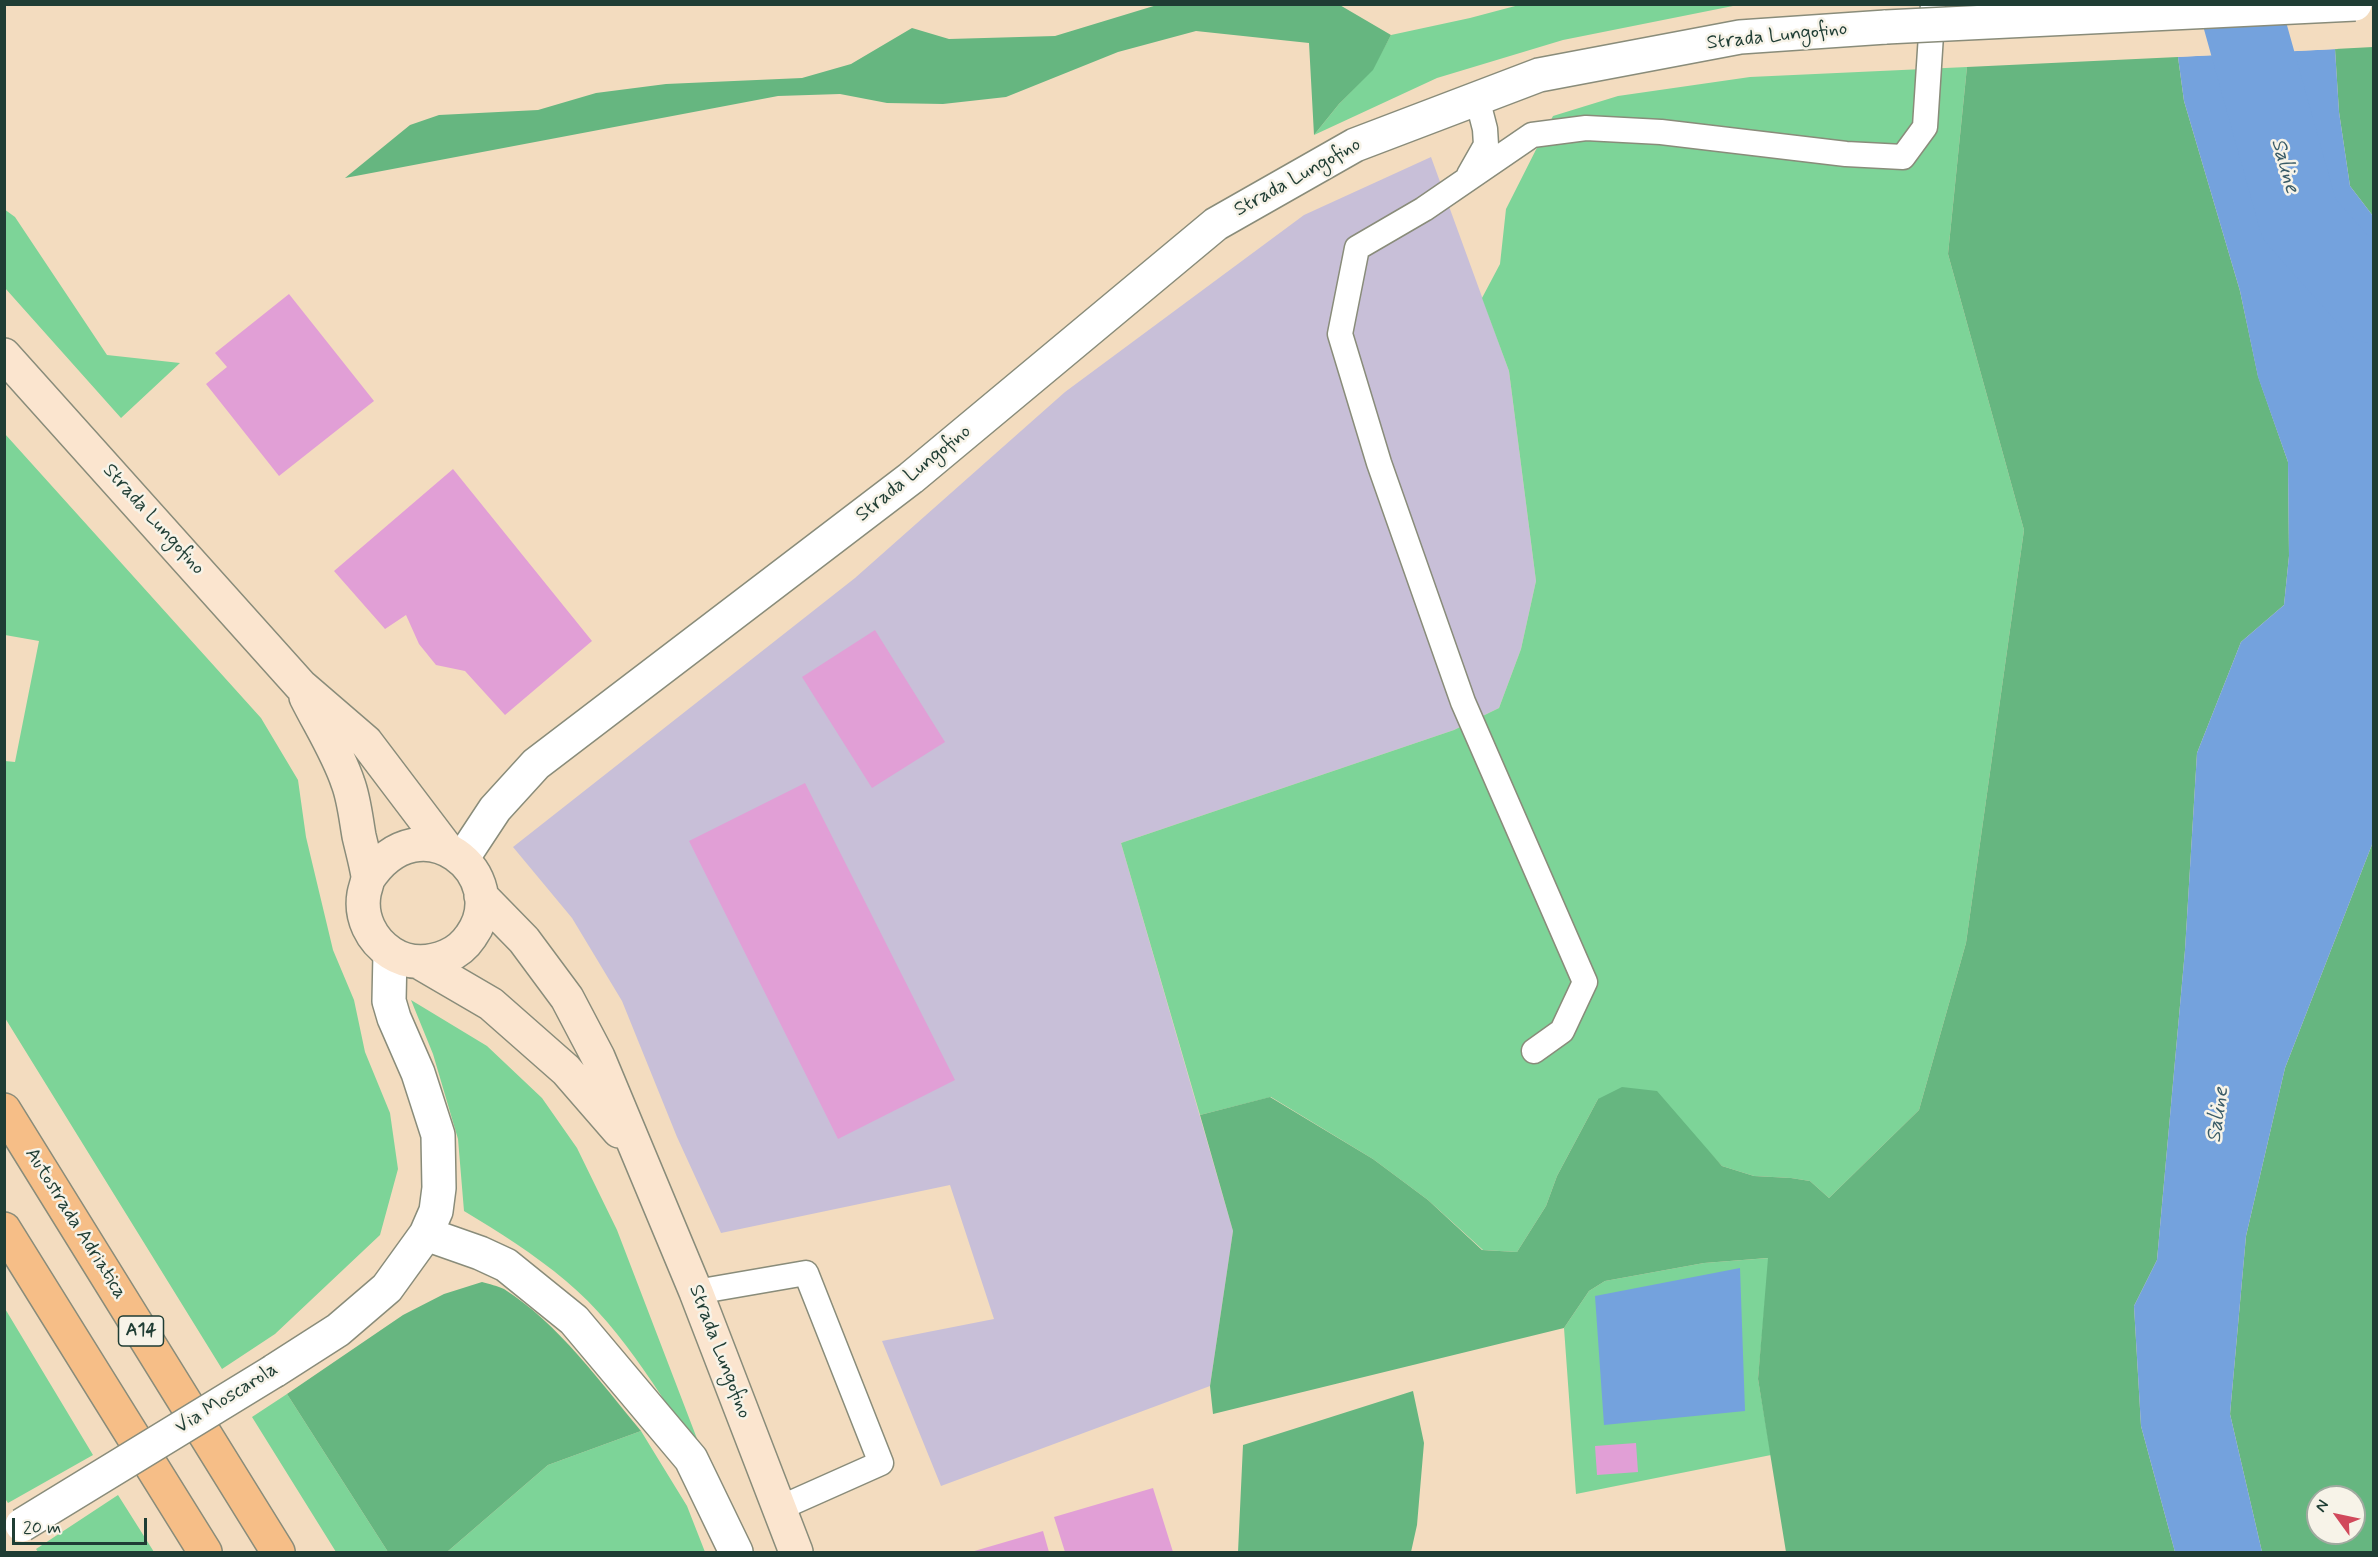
<!DOCTYPE html>
<style>
body{margin:0}
#map{position:relative;width:2378px;height:1557px;overflow:hidden;background:#f3dcbf;font-family:Mynerve,sans-serif}
canvas{display:block}
.frame{position:absolute;inset:0;border:6px solid #1f3d34;pointer-events:none}
.north{position:absolute;left:2306px;top:1485px;width:60px;height:60px;box-sizing:border-box;background:#f7f3e8;border:2px solid #a1aaa0;border-radius:50%;rotate:303deg;font-size:16px;font-weight:700;line-height:24px;text-align:center;color:#1f3d34}
.north::after{content:'';display:block;margin:auto;width:21px;height:27px;background:#d1495b;clip-path:polygon(50% 0,100% 100%,50% 72%,0 100%)}
.scale{position:absolute;left:12px;top:1518px;width:135px;height:27px;box-sizing:border-box;border:3px solid #1f3d34;border-top:0;padding-left:8px;font-size:18px;line-height:21px;white-space:nowrap;color:#1f3d34;-webkit-text-stroke:4px #f7f3e8;paint-order:stroke}
</style>
<div id="map">
<canvas width="2378" height="1557"></canvas>
<div class="frame"></div>
<div class="north">N</div>
<div class="scale">20 m</div>
</div>
<script>
const c = document.querySelector('canvas').getContext('2d');
c.lineJoin = 'round';
function paint(path, color) {
  c.fillStyle = color;
  c.fill(path, 'evenodd');
}
function trace(path, color, width, dash) {
  c.strokeStyle = color;
  c.lineWidth = width;
  c.lineCap = dash ? 'butt' : 'round';
  c.setLineDash(dash || []);
  c.stroke(path);
}
function drawText(font, color, halo, rows, align = 'center') {
  c.font = font + ' Mynerve,sans-serif';
  c.lineWidth = 5;
  c.setLineDash([]);
  c.textBaseline = 'middle';
  c.strokeStyle = halo;
  c.fillStyle = color;
  for (const [text, x, y, turn = 0] of rows) {
    c.save();
    c.translate(x, y);
    c.rotate((+turn || 0) * Math.PI / 180);
    c.textAlign = isNaN(turn) ? turn : align;
    if (halo) c.strokeText(text, 0, 0);
    c.fillText(text, 0, 0);
    c.restore();
  }
}
paint(new Path2D(`
 M1431,157L1509,371L1536,581L1521,649L1499,708L1454,730L1121,843L1233,1231L1210,1386L941,1486L882,1341L994,1319L950,1185L721,1233L677,1137L622,1001L572,918L513,847L855,578L1065,392L1304,215Z`), '#c8bfd8');
paint(new Path2D(`
 M1519,5H1738L1563,40L1437,78L1314,135L1339,104L1372,70L1391,35L1470,18Z
 M1967,67L1948,254L2024,530L1966,943L1919,1110L1829,1198L1810,1181L1791,1178L1754,1176L1722,1166L1693,1135L1598,1099L1557,1176L1546,1206L1517,1252L1483,1250L1428,1200L1373,1159L1271,1097L1200,1115L1121,843L1454,730L1499,708L1521,649L1536,581L1509,371L1482,298L1500,264L1506,209L1553,116L1618,96L1750,77Z
 M4,209L15,217L107,355L180,363L121,418L5,288Z
 M5,434L261,718L298,780L306,837L333,950L354,1000L365,1052L390,1113L398,1169L380,1235L275,1334L222,1369L5,1018V761L15,762L39,641L5,635Z
 M411,1000L487,1046L542,1098L577,1148L617,1230L709,1470C666,1405 626,1331 566,1281C534,1254 499,1232 464,1211L458,1139L433,1054Z
 M1769,1258L1758,1379L1771,1455L1576,1494L1564,1328L1589,1291L1605,1281L1704,1263Z
 M4,1307L93,1455L8,1503L4,1497Z
 M287,1394L388,1552H336L252,1417Z
 M641,1431L687,1506L705,1552H447L548,1465Z
 M118,1495L154,1552H38L36,1549Z`), '#7dd498');
paint(new Path2D(`
 M1338,4L1391,35L1373,70L1339,104L1314,135L1309,43L1196,31L1118,52L1006,97L943,104L887,103L840,94L778,96L345,178L410,125L439,115L538,110L596,93L666,84L802,78L851,64L912,28L949,39L1055,36L1157,5Z
 M2373,47V216L2350,186L2339,112L2335,49Z
 M2178,57L2184,101L2240,291L2258,376L2288,462L2289,556L2284,605L2241,642L2197,753L2185,950L2157,1260L2134,1306L2141,1426L2175,1552H1786L1758,1379L1768,1258L1704,1263L1605,1281L1589,1291L1564,1328L1213,1414L1210,1386L1233,1231L1200,1115L1270,1097L1373,1159L1428,1200L1482,1250L1517,1252L1546,1206L1557,1176L1598,1099L1622,1087L1657,1091L1722,1166L1754,1176L1791,1178L1810,1181L1829,1198L1919,1110L1966,943L2024,530L1948,254L1967,67Z
 M2373,842V1552H2262L2230,1414L2246,1236L2285,1068ZM2318,1497H2354V1533H2318Z
 M482,1282C489,1284 498,1286 504,1289C558,1323 601,1383 641,1431L548,1465L447,1552H388L287,1394L403,1315L444,1294Z
 M1413,1391L1424,1443L1417,1525L1411,1552H1238L1243,1445Z`), '#66b680');
paint(new Path2D(`
 M2335,49L2339,112L2350,186L2373,216V842L2285,1068L2246,1236L2230,1414L2262,1552H2175L2141,1426L2134,1306L2157,1260L2185,950L2197,753L2241,642L2284,605L2289,556L2288,462L2258,377L2240,291L2184,101L2178,57Z
 M1740,1268L1745,1411L1604,1425L1595,1296Z`), '#74a2dd');
paint(new Path2D(`
 M2335,46L2338,49L2175,57L2178,54Z`), '#f3dcbf');
trace(new Path2D(`
 M2239,4L2299,219L2374,303`), '#74a2dd', 81);
paint(new Path2D(`
 M289,294L374,401L279,476L206,384L227,367L215,353Z
 M453,469L592,641L505,715L465,671L436,665L419,644L406,615L385,629L334,571Z
 M875,630L945,742L872,788L802,677Z
 M805,783L955,1080L838,1139L689,841Z
 M1636,1443L1638,1472L1597,1475L1595,1446Z
 M1153,1488L1173,1552H1065L1054,1517Z
 M1043,1531L1049,1552H971Z`), '#e19fd6');
const service = new Path2D(`
 M1469,175L1486,145L1485,129L1477,98
 M1534,1051L1562,1031L1585,982L1463,702L1379,463L1340,334L1357,248L1424,209L1532,135L1586,128L1661,132L1846,154L1903,157L1925,127L1933,4
 M696,1292L806,1273L881,1463L780,1508`);
const minor = new Path2D(`
 M462,859L495,809L536,764L911,478L1216,224L1355,145L1539,75L1740,37L1886,27
 M426,1234L480,1253L506,1265L574,1320L691,1459L736,1552
 M274,1371L338,1330L387,1288L426,1234L436,1211L439,1188L438,1135L418,1073L394,1018L389,1001L390,953`);
const secondary = new Path2D(`
 M4,355L301,686L366,742L447,849
 M306,697C320,725 338,753 348,783C354,799 356,819 359,836C362,849 366,863 368,876C368,882 365,888 364,894C360,917 371,940 391,953C408,964 428,964 447,956C457,952 465,945 471,936C514,876 421,798 368,879
 M481,896L524,940L567,998L598,1057L696,1292L796,1552
 M419,962L491,1004L566,1070L619,1131`);
const motorway = new Path2D(`
 M4,1110L278,1552
 M4,1229L205,1552`);
trace(service, '#898c7a', 27);
trace(minor, '#898c7a', 36);
trace(secondary, '#898c7a', 36);
trace(motorway, '#898c7a', 36);
trace(service, '#fff', 24);
trace(minor, '#fff', 33);
trace(secondary, '#fbe5cf', 33);
trace(motorway, '#f6be87', 33);
const minorBridge = new Path2D(`
 M1886,27L2355,4
 M22,1525L274,1371`);
trace(minorBridge, '#898c7a', 36, []);
trace(minorBridge, '#fff', 33);
for (const [x, y, w] of [
 [141,1331,45]
]) {
  const box = new Path2D();
  box.roundRect(x - w / 2, y - 15, w, 30, 4.5);
  c.fillStyle = '#f7f3e8';
  c.fill(box);
  trace(box, '#1f3d34', 1.5);
}
drawText('bold 18px', '#1f3d34', null, [
 ["A14",141,1331]
]);
drawText('20px', '#1f3d34', '#f7f3e8', [
 ["Strada Lungofino",1777,37,-6],
 ["Strada Lungofino",1298,178,-29],
 ["Strada Lungofino",914,474,-39],
 ["Strada Lungofino",153,520,48],
 ["Autostrada Adriatica",75,1224,58],
 ["Strada Lungofino",719,1352,69],
 ["Via Moscarola",227,1399,-32]
]);
drawText('italic 21px', '#395b67', '#f7f3e8', [
 ["Saline",2284,166,74],
 ["Saline",2219,1115,-82]
]);
</script>
